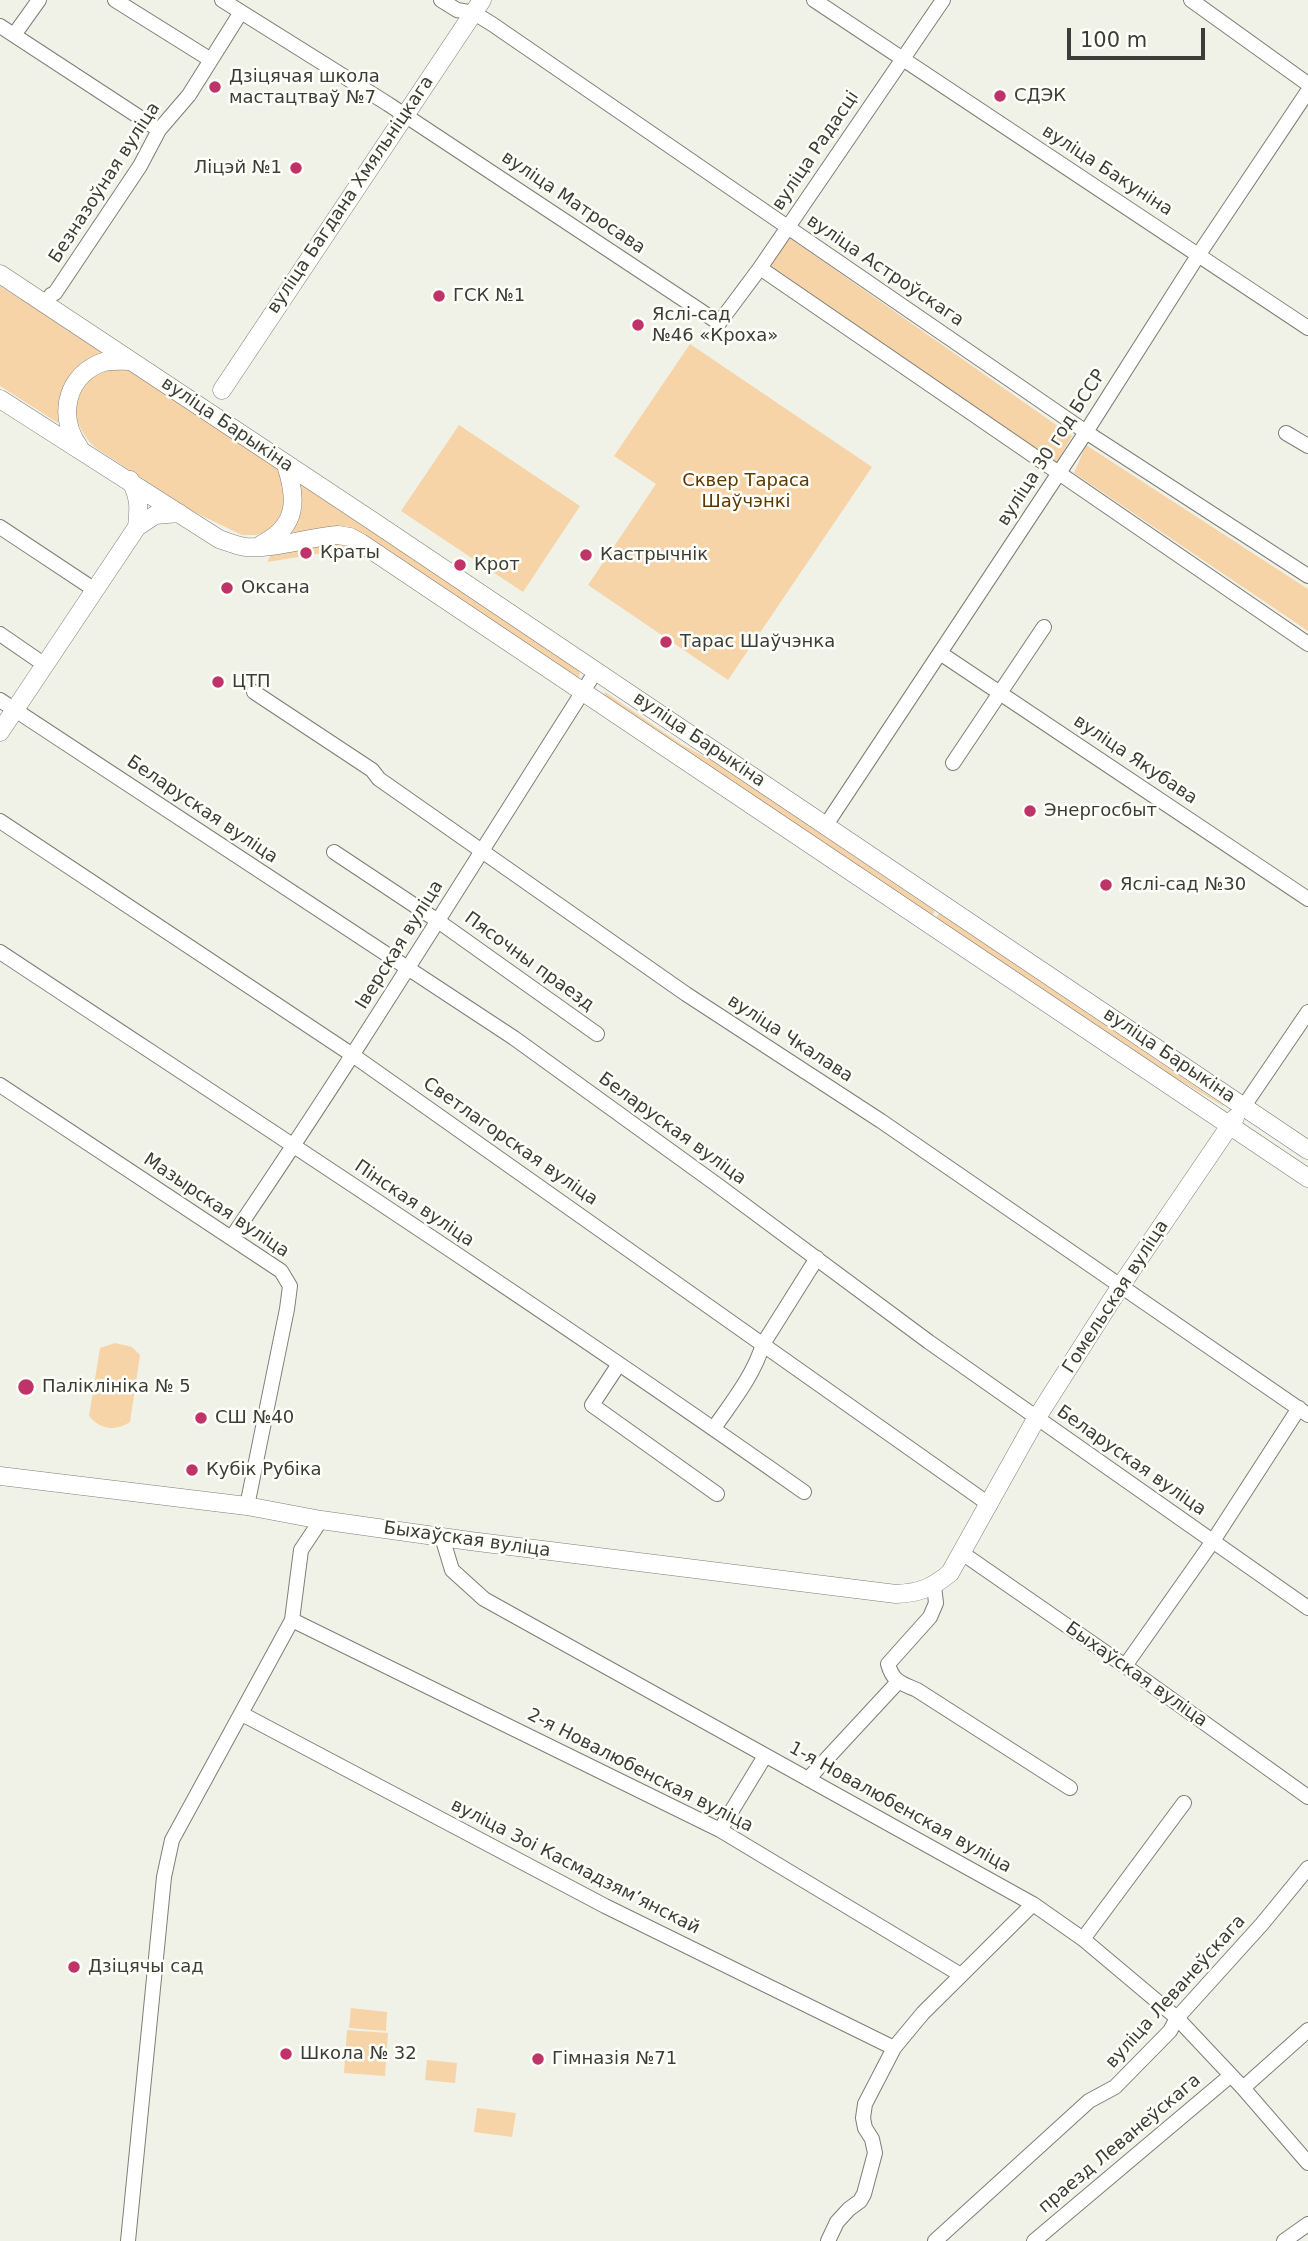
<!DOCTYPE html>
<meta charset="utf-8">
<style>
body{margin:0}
#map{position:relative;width:1308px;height:2241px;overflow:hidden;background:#f0f2e8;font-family:"DejaVu Sans",sans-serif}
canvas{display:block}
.scale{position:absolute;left:1067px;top:28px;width:138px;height:32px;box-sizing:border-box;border:4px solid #3c3d39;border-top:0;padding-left:9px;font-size:21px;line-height:24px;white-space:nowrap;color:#3c3d39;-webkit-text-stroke:5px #fefff9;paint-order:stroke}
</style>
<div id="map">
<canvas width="1308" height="2241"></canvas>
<div class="scale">100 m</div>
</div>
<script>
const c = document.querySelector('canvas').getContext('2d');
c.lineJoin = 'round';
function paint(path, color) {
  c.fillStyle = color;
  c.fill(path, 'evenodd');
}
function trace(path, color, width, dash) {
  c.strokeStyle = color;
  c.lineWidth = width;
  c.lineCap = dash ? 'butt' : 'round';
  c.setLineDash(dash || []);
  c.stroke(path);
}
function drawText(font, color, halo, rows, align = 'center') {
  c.font = font + ' "DejaVu Sans",sans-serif';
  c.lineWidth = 5;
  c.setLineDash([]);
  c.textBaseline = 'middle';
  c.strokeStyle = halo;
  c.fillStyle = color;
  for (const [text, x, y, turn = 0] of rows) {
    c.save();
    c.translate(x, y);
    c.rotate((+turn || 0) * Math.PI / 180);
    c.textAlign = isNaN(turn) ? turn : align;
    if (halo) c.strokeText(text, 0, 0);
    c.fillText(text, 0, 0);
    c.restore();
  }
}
paint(new Path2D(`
 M787,236L1072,436L1056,464L768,266Z
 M0,286L20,299L34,304L106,353L66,383L61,394L58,423L0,386Z
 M690,344L872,467L728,680L588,585L656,484L614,456Z
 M114,368H126L138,374L277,469L285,481L286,511L270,531L256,535H242L190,510L96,448C64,419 70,379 114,368Z
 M459,425L580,506L523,592L401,511Z
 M1086,445L1308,589V631L1074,473Z
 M300,483L580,671L579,677H576L347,526L290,533L302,508Z
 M338,542L355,548L267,562L272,553Z
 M605,692L681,744L716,763L935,911L932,916L604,695Z
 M939,913L1223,1105V1106L1152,1064L936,918Z
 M115,1343L132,1347L140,1355L130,1422C115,1432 100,1429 89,1416L100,1348Z
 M351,2008L387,2012L386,2031L349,2028Z
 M347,2030L388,2033L385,2076L344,2073Z
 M427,2060L457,2063L455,2083L425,2080Z
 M477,2108L516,2113L512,2137L474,2132Z`), '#f7d3a8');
const minor = new Path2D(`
 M115,0L211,60
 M222,0L388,104L719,323L760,268L943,0
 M441,0L457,10L474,13L492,24L1086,432L1308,576
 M814,0L1308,328
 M1191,0L1308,84
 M0,26L159,130
 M14,35L39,0
 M760,268L1308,644
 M46,303L51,295L55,293L140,166L159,130L189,95L241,12
 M1286,433L1308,446
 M0,527L95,590
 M0,634L45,665
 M940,653L1308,899
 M254,692L372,770L379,779L686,994L881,1121L1308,1415
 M0,700L514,1038L716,1184L929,1342L1308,1608
 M953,763L1044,627
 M0,821L354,1056L990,1505
 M826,825L1086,432L1199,254L1308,91
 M334,852L438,921L597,1034
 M0,952C269,1130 540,1306 804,1492
 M0,1085L281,1271L290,1286L287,1309L247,1506
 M1244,1106L1308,1012
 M232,1237C358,1052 475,860 596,671
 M619,1364L592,1405L717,1494
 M714,1428C732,1402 754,1375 763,1344L817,1258
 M442,1537L452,1570L484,1599L1033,1904L1083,1939L1177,2018L1243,2088L1308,2163
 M962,1553L1125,1666L1308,1797
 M934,1586L936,1603L930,1617L888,1664C893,1682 901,1683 917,1690L1070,1788
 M292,1620L720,1830L961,1975
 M1125,1666L1213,1541L1299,1408
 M242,1714L605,1906L894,2048
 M808,1779L897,1683
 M720,1830L765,1756
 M1083,1939L1184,1803
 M1243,2088L1308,2030
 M128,2241L164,1877L172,1840L292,1620L301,1550L321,1520
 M828,2241L837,2222L849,2209L860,2201L864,2194L875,2153L872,2139L865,2128L863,2118L865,2104L894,2048L923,2013L1033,1904
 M935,2241L1089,2101L1115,2087L1170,2031L1177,2018L1262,1924L1308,1868
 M1034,2241L1230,2076
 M1284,2241L1308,2224`);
const major = new Path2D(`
 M0,274L377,524L1308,1150
 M222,390L482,0
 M0,399L219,539C228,542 237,546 246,547C275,549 309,537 338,535L350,537L361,543L1308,1178
 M79,447C59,419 64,380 98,364C109,359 120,361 131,361
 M130,480C140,498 139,508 137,527
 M262,544C298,526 297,499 286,465
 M0,732L137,527L155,515L179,513
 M0,1476L247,1506L321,1520L470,1541L896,1594C919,1593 932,1588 950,1573L1036,1419L1120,1287L1235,1118`);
trace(minor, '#7d7f76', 16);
trace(major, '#7d7f76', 19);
trace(minor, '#fff', 14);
trace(major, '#fff', 18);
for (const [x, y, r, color] of [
 [215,87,7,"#bf3368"],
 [1000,96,7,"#bf3368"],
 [296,168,7,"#bf3368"],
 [439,296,7,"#bf3368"],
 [638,325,7,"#bf3368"],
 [306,553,7,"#bf3368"],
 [586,555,7,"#bf3368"],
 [460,565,7,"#bf3368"],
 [227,588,7,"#bf3368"],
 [666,642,7,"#bf3368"],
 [218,682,7,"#bf3368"],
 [1030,811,7,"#bf3368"],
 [1106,885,7,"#bf3368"],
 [26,1387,9,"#bf3368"],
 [201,1418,7,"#bf3368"],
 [192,1470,7,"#bf3368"],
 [74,1967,7,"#bf3368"],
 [286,2054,7,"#bf3368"],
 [538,2059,7,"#bf3368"]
]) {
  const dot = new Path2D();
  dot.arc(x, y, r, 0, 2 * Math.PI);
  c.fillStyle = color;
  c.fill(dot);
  trace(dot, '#fefff9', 2.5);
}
drawText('18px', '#3c3d39', '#fefff9', [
 ["Дзіцячая школа",229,77],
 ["мастацтваў №7",229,98],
 ["СДЭК",1014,96],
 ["Ліцэй №1",282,168,"right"],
 ["ГСК №1",453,296],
 ["Яслі-сад",652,315],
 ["№46 «Кроха»",652,336],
 ["Краты",320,553],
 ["Кастрычнік",600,555],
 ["Крот",474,565],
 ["Оксана",241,588],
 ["Тарас Шаўчэнка",680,642],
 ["ЦТП",232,682],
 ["Энергосбыт",1044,811],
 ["Яслі-сад №30",1120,885],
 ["Паліклініка № 5",42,1387],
 ["СШ №40",215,1418],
 ["Кубік Рубіка",206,1470],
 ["Дзіцячы сад",88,1967],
 ["Школа № 32",300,2054],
 ["Гімназія №71",552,2059]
], 'left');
drawText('18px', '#3c3d39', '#fefff9', [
 ["вуліца Радасці",816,151,-56],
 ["вуліца Бакуніна",1107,171,33],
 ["Безназоўная вуліца",105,183,-57],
 ["вуліца Багдана Хмяльніцкага",351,195,-56],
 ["вуліца Матросава",573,203,34],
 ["вуліца Астроўскага",885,271,34],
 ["вуліца Барыкіна",227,425,34],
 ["вуліца 30 год БССР",1052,448,-57],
 ["вуліца Барыкіна",699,740,34],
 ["вуліца Якубава",1135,760,34],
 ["Беларуская вуліца",202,810,34],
 ["Іверская вуліца",400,945,-58],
 ["Пясочны праезд",529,962,36],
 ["вуліца Чкалава",790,1039,33],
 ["вуліца Барыкіна",1169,1056,34],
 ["Беларуская вуліца",672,1129,36],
 ["Светлагорская вуліца",510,1142,35],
 ["Пінская вуліца",414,1204,34],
 ["Мазырская вуліца",216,1206,34],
 ["Гомельская вуліца",1116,1297,-57],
 ["Беларуская вуліца",1131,1461,35],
 ["Быхаўская вуліца",467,1540,8],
 ["Быхаўская вуліца",1136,1675,35],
 ["2-я Новалюбенская вуліца",640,1771,27],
 ["1-я Новалюбенская вуліца",900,1808,29],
 ["вуліца Зоі Касмадзямʼянскай",575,1867,27],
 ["вуліца Леванеўскага",1176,1992,-48],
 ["праезд Леванеўскага",1120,2144,-40]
]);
drawText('18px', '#5c3900', '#fefff9', [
 ["Сквер Тараса",746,481],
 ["Шаўчэнкі",746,502]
]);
</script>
